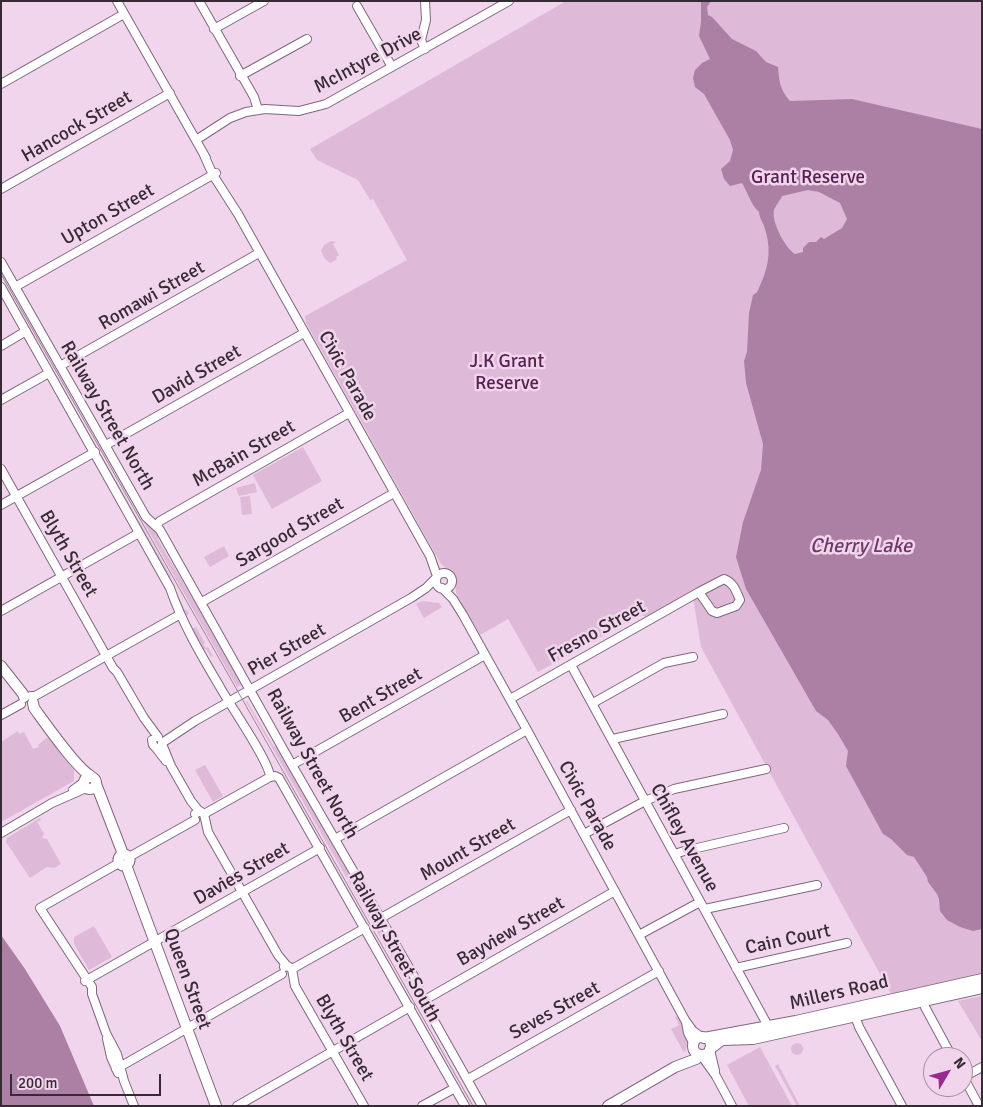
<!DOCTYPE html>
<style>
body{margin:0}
#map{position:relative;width:983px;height:1107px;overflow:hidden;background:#f1d5ec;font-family:Signika,sans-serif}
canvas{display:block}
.frame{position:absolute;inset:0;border:2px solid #362b34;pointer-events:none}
.north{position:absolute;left:923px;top:1047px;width:50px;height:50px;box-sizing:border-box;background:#f1d5ec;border:1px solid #a691a2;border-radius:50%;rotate:53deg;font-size:14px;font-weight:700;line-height:20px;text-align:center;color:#362b34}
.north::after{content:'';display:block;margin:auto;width:18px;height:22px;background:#972c8e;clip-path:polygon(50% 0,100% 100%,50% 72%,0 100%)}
.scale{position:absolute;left:10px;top:1074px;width:151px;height:22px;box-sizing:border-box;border:2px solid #362b34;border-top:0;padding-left:6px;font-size:15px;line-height:18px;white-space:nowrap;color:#362b34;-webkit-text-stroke:4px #f1d5ec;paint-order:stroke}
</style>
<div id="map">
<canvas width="983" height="1107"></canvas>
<div class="frame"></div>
<div class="north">N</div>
<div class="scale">200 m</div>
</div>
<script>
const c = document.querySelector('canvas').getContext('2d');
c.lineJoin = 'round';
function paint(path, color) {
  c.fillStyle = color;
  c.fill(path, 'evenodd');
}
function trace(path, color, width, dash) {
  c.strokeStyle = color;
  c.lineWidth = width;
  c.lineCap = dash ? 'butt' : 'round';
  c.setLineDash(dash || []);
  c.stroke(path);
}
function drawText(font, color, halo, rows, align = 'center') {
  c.font = font + ' Signika,sans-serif';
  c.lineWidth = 5;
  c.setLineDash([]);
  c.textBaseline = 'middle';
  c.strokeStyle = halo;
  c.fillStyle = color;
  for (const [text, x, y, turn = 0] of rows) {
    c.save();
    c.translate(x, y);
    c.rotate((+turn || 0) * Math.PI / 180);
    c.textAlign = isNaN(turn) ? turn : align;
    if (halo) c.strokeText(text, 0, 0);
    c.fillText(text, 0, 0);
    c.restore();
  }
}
paint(new Path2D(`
 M566,1H982V974L891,994L701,647L692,591L646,617L641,615L633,619L538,672L508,619L480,635L456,593V580L452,573L441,564L306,323L305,317L307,315L407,260L373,199L370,200L358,180L317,160L310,149Z
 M331,241L336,242L333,244L339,255L336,257L337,259L330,263L325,259L321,251L324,245Z
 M7,281H10L161,535L157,538C185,587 215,634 245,683L237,687Z
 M3,283L171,577L169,578L185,610H187L189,614L184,616L2,284Z
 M303,447L322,481L272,509L253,475Z
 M255,483L257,492L239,496L236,488Z
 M250,496L252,514L242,515L240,497Z
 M224,546L229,556L210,567L204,557Z
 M422,601L439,603L442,607L424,618L416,604Z
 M196,627L205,643L203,644L206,648L208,647L213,656L211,657L206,649L203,650L201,645H199L190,630Z
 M247,701L274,747L279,744L409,972L418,998L480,1106H477L246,702Z
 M18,731L19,734L24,732L33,749L39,747L38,745L48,737L74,770V781L1,822V742Z
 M205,765L223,796L213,802L195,770Z
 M40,818L41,820L37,822L44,834L42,838L47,839L61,864L54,868L47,867L30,878L6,842L7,838Z
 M94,926L112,957L89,970L74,944V937Z
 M982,996V1041L958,1001Z
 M678,1016C685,1028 690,1038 685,1052L683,1051L671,1029L679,1025L675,1017Z
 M791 1049a6 6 0 1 1 12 0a6 6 0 1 1-12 0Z
 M760,1047L792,1106H749L727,1065Z
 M778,1064L800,1106H797L775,1066Z`), '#deb9d8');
paint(new Path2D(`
 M701,1H711L707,7L708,15L712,17L732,39L756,51L766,62L778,67C779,81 780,90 790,101L852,99L982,129V929L973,931L960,927L947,920L940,911L939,899L937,894L928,882L927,877L914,857L907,855L891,839L883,834L846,766L848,751L838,734L828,720L816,711L746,589L736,557L743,522L761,470L763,444L746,383L744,361L747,352L749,313L753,295C759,292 758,289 761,283C770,263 771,246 764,226C762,220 760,220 759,212C751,205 747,191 742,183L730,186L724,179L721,169L730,161L733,150L730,140L704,94L695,87L693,78L695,70L702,63L710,59L699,36L701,22ZM808,190L819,192L840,203L847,219L842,228L824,239L821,237L816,242H809L803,248V252L795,254C785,248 771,221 774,210C776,205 781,199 782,196Z
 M1,935L25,969L60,1026L94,1106H1Z`), '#ac80a5');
const minor = new Path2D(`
 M117,1L206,158
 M199,1L254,97L258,110
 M357,6L392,67
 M214,29L264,1
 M425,49L421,40L426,20L425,1
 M240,76L307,39
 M1,84L124,14
 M196,140L230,118L246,112L265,109L299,111L326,104L509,1
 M204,155L213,175L238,214L430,556L437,576
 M1,189L170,93
 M1,262L146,517L160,530L292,765L415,978L423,1001L482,1106
 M1,287L170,588C182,623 201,655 220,687C229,704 270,762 270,777
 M15,287L216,173
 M1,346L26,331
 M60,366L259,253
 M1,400L49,373
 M106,445L304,333
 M1,469L113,668L117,672L144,718L158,737
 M1,505L95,452
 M157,525L160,521L349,413
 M436 581a8 8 0 1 1 16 0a8 8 0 1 1-16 0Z
 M442,588L453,599L463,615L527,730L685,1020L693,1031L703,1038
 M202,602L394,493
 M1,611L139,533
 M571,665L768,1026
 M31,696H35L179,615
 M510,699L699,592L724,579C734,583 736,591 740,600L736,606L717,613L712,611L699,592
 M593,703L664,663L693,657
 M1,715L21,704
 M613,739L723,714
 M152,740L153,745L156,748L166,761
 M162,743L195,721L411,598L426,588L436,578
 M162,744L171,766L191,801L199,811
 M292,765L485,655
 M73,790L84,782
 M195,814L200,811L204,814L208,832L278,955L287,966
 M204,814L270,777L275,776L279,778L465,1106
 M1,833L52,803L86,788
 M584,834L645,801L674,789L766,769
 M335,839L527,730
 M675,854L684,851L784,828
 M129,857L195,820
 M119,863L40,908L92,987V994L106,1033L117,1054L124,1081L134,1106
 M705,909L817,885
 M381,918L571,810
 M639,935L700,902
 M284,967L288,966L292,969L295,986L364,1106
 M736,968L847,943
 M292,969L365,928
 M85,981L320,848
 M922,997L925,1007L952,1057
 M423,1001L615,891
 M855,1016L859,1027L902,1106
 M686,1022L688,1033L694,1044
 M107,1039L111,1057L118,1073
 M710,1050L715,1071
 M701,1055L716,1076L732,1106
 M116,1069L282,974
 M963,1076L979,1106
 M964,1077L982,1067
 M468,1079L659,971
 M237,1106L410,1007
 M422,1106L455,1088`);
const major = new Path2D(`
 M1,666L23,694L24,697
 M33,703L34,708C45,723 77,769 91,776
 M84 783a6 6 0 1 1 12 0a6 6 0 1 1-12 0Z
 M96,784L123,854
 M118.5 860a5.5 5.5 0 1 1 11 0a5.5 5.5 0 1 1-11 0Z
 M126,865L216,1106
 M693 1046a9 9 0 1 1 18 0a9 9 0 1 1-18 0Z
 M704,1038L796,1021L982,979
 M710,1049L722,1040L753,1039L982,988
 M608,1106L675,1067L696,1059L701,1055`);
trace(minor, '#80677c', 10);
trace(major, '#80677c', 12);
trace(minor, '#fff', 8);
trace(major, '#fff', 10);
trace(new Path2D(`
 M1,274L473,1106`), '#9a8697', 1);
drawText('19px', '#362b34', '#f1d5ec', [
 ["McIntyre Drive",368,61,-28],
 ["Hancock Street",77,127,-30],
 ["Upton Street",108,215,-30],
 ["Romawi Street",152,296,-30],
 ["David Street",197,375,-30],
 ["Civic Parade",347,376,61],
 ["Railway Street North",107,416,60],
 ["McBain Street",244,454,-30],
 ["Sargood Street",290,533,-30],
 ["Blyth Street",68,554,60],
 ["Fresno Street",597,632,-29],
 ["Pier Street",287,650,-30],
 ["Bent Street",381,696,-30],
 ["Railway Street North",312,764,61],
 ["Civic Parade",587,806,61],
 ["Chifley Avenue",684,838,61],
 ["Mount Street",468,850,-30],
 ["Davies Street",242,874,-30],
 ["Bayview Street",511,932,-30],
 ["Cain Court",788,940,-12],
 ["Railway Street South",394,947,61],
 ["Queen Street",187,979,70],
 ["Millers Road",839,993,-13],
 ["Seves Street",555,1011,-29],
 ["Blyth Street",344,1038,60]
]);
drawText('19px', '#582052', '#f1d5ec', [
 ["Grant Reserve",808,178],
 ["J.K Grant",507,362],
 ["Reserve",507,384]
]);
drawText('italic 20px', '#703769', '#f1d5ec', [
 ["Cherry Lake",861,547]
]);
</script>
